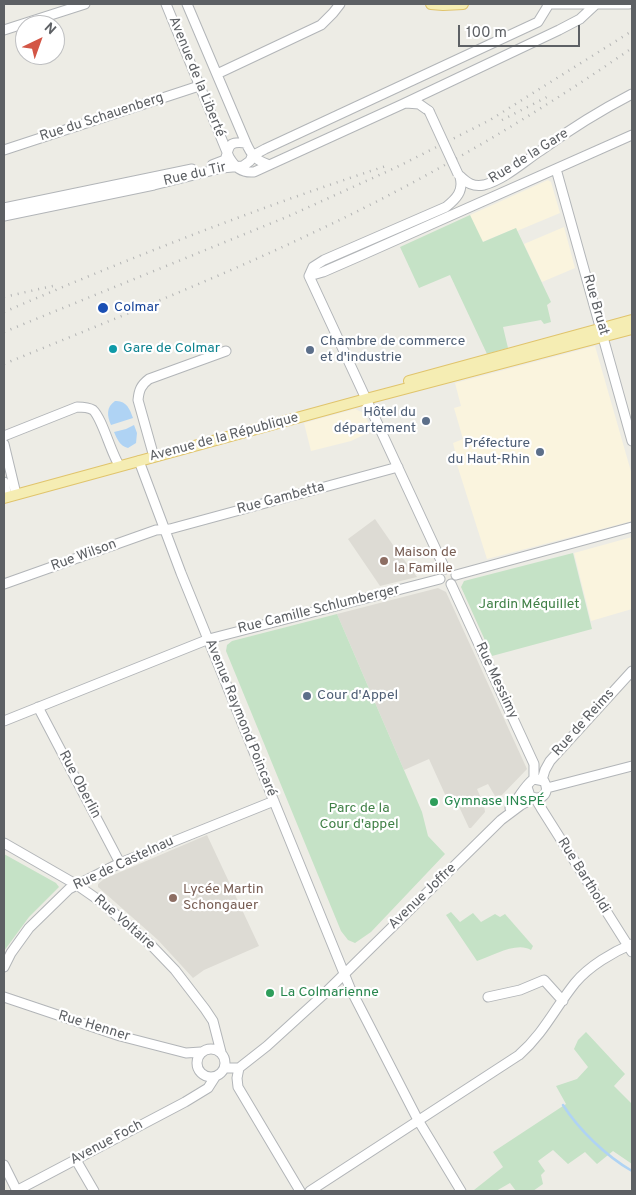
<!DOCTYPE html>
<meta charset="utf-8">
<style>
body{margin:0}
#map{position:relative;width:636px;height:1195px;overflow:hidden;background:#edece5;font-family:Overpass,sans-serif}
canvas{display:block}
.frame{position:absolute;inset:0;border:5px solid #5d6064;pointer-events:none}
.north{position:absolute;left:15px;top:15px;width:50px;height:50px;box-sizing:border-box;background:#fff;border:1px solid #bebfc1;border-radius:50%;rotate:42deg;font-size:14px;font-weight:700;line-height:20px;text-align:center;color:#5d6064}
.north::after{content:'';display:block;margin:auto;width:18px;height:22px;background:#d35646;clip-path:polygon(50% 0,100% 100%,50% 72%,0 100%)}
.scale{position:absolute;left:458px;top:25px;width:122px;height:22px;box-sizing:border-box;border:2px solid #5d6064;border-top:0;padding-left:6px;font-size:15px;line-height:18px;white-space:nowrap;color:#5d6064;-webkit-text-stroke:4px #fff;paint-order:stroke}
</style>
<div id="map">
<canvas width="636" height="1195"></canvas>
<div class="frame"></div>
<div class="north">N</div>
<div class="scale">100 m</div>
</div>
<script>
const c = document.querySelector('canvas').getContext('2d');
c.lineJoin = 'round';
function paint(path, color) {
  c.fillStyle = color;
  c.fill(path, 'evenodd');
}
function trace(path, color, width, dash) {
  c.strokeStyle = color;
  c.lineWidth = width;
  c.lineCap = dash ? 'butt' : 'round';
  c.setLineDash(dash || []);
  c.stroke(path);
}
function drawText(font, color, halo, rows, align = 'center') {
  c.font = font + ' Overpass,sans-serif';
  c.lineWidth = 4.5;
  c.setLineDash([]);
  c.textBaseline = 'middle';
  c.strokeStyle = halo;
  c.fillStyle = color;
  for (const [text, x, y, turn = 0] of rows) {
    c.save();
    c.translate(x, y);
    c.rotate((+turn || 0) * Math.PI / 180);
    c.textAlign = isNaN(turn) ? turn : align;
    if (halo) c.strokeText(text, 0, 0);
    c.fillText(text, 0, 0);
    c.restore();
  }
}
paint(new Path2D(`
 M548,180L551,182L560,213L517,231L516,228L482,242L470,215Z
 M564,227L575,268L542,282L524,244Z
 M595,346L632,475V521L487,559L453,452L455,451L453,443L463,439L454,408L461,406L455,383Z
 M355,409L364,413L372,431L351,441L311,451L304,423Z
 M632,537V609L591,621L574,553Z`), '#faf4de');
paint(new Path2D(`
 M375,519L393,545L417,577L380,586L348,539Z
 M438,588L446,592L527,769L502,795L495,796L488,784L477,789L484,805L485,812L471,828H469L455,798L448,801L429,759L404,770L337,614Z
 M207,835L259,946L204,970L193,978L158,940L98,887V884L104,879Z`), '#dddbd4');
paint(new Path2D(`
 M470,215L483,242L516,228L551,302L547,305L551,322L544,324L541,320L503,327L508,348L487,354L450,275L419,288L400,247Z
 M573,553L592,629L492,656L461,587L464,581Z
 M337,614L422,812L428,836L445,854L371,932L355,943L348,940L341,931L226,651L227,645L232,641Z
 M4,854L56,883L59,887L29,917L4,951Z
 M451,912L460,922L473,913L481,922L495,914L500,917L505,914L533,946L531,950C517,941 492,956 477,961L446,915Z
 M586,1032L625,1074L614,1086L632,1104V1164L613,1151L597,1164L585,1152L568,1164L553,1150L538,1161L545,1171L541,1175L543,1184L533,1191H516L510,1183L496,1191H476L474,1190L503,1167L493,1152L566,1104L556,1086L577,1079L588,1067L574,1049L578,1040Z`), '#c5e2c6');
paint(new Path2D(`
 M115,401C126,400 130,409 133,418L111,425C107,416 106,407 115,401Z
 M134,425L137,433L136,443L128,448C120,446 117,439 114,432L126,429Z`), '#afd3f4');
trace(new Path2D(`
 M563,1105C579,1130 606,1156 632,1171`), '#afd3f4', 2.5);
const minor = new Path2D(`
 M166,4L229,157C235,167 241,173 254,172L403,104L559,30L580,19L595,5
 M187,4L246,143C251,154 255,160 267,164
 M547,4H629
 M4,30L85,4
 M217,74L321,25L333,13L340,4
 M406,103L419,104L429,111
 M4,150L199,86
 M212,165L225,160C230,146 227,141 246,143
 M556,169L632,441
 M460,176C467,183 473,187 484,185C505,179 522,163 540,151C569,130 601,110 632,94
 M4,208L192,169
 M4,216L154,185L222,168L243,166L250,161L252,156L265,149L538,22L549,4
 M309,276L323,272L362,255L632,135
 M4,436L77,407C83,407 88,407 93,410C102,418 111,453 119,465
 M4,444L16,494
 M154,457L138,400C139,390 141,385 149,379L226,351
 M139,461L181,573L350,988L418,1120L461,1191
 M4,482L7,497
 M445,569L309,276L313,267L324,260L446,207C456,199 464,191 460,177
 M456,575L632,527
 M4,584L156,530L170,529L398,467
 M451,584L534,764V779
 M38,707L120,863
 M4,721L209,639L440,579
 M542,780L545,770L550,761L632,671
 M547,788L632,766
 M538,798V803L541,808L632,952
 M510,808C517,801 527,782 534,779L544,781C551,793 541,802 530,796L527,787
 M4,843L77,885L100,901L151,945L175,970L205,1009L213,1021L221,1052
 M4,967L11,953L29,928L69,889L120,863L274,801
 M4,997L120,1036L186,1053L201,1052
 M488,997L520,990L544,980L563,1001
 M197 1063a14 14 0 1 1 28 0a14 14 0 1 1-28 0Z
 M225,1068H239L267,1046L323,995L501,820L521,805L534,798
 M239,1068L237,1078L238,1087L300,1191
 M76,1160L94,1191
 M4,1165L17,1191
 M16,1191L185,1102L208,1088L215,1077
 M310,1191L519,1055C544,1033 555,1008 575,983C589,966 613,952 632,944`);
const major = new Path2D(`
 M431,4L443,5L463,4
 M409,381L632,320
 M4,498L366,399L632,329`);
trace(minor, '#b2b5b8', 11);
trace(major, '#e0c46c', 12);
trace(minor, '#fff', 9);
trace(major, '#f5edb3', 10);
trace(new Path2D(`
 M502,120L549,96
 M4,297L57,285
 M4,312C129,258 257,208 386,166
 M4,332L289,216L397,167L490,120L632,31
 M4,364C111,320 219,278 323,228C430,177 534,116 632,48`), '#b3b4b4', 2.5, [1, 6]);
const minorBridge = new Path2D(`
 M429,111L458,174`);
trace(minorBridge, '#b2b5b8', 11, []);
trace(minorBridge, '#fff', 9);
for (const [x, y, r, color] of [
 [103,308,6,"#1a4fb4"],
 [113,349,5,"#0f9aa8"],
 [310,350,5,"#5c6f8a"],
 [426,421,5,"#5c6f8a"],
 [540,452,5,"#5c6f8a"],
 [384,561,5,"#8d6e63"],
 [307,696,5,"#5c6f8a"],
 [434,802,5,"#2e9e5b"],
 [173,898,5,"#8d6e63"],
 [270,993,5,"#2e9e5b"]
]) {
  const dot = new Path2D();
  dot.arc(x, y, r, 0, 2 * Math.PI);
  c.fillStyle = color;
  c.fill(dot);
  trace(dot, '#fff', 2);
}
drawText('14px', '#5d6064', '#fff', [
 ["Avenue de la Liberté",196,77,68],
 ["Rue du Schauenberg",102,118,-18],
 ["Rue de la Gare",529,157,-32],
 ["Rue du Tir",195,175,-13],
 ["Rue Bruat",595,305,74],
 ["Avenue de la République",224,438,-15],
 ["Rue Gambetta",281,499,-15],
 ["Rue Wilson",84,556,-20],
 ["Rue Camille Schlumberger",319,610,-14],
 ["Rue Messimy",496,681,65],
 ["Avenue Raymond Poincaré",240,718,68],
 ["Rue de Reims",584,723,-48],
 ["Rue Oberlin",79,785,62],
 ["Rue de Castelnau",124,864,-25],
 ["Rue Bartholdi",583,876,58],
 ["Avenue Joffre",423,897,-44],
 ["Rue Voltaire",124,923,41],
 ["Rue Henner",94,1027,17],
 ["Avenue Foch",107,1143,-28]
]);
drawText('14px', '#164399', '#fff', [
 ["Colmar",114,308]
], 'left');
drawText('14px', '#4e5e75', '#fff', [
 ["Chambre de commerce",320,342],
 ["et d'industrie",320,358],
 ["Hôtel du",416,413,"right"],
 ["département",416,429,"right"],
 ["Préfecture",530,444,"right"],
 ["du Haut-Rhin",530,460,"right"],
 ["Cour d'Appel",317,696]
], 'left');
drawText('14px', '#0d838f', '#fff', [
 ["Gare de Colmar",123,349]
], 'left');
drawText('14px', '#785e54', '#fff', [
 ["Maison de",394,553],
 ["la Famille",394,569],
 ["Lycée Martin",183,890],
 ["Schongauer",183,906]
], 'left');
drawText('14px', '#408046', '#fff', [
 ["Jardin Méquillet",529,605],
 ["Parc de la",359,809],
 ["Cour d'appel",359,825]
]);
drawText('14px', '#27864d', '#fff', [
 ["Gymnase INSPÉ",444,802],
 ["La Colmarienne",280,993]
], 'left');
</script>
